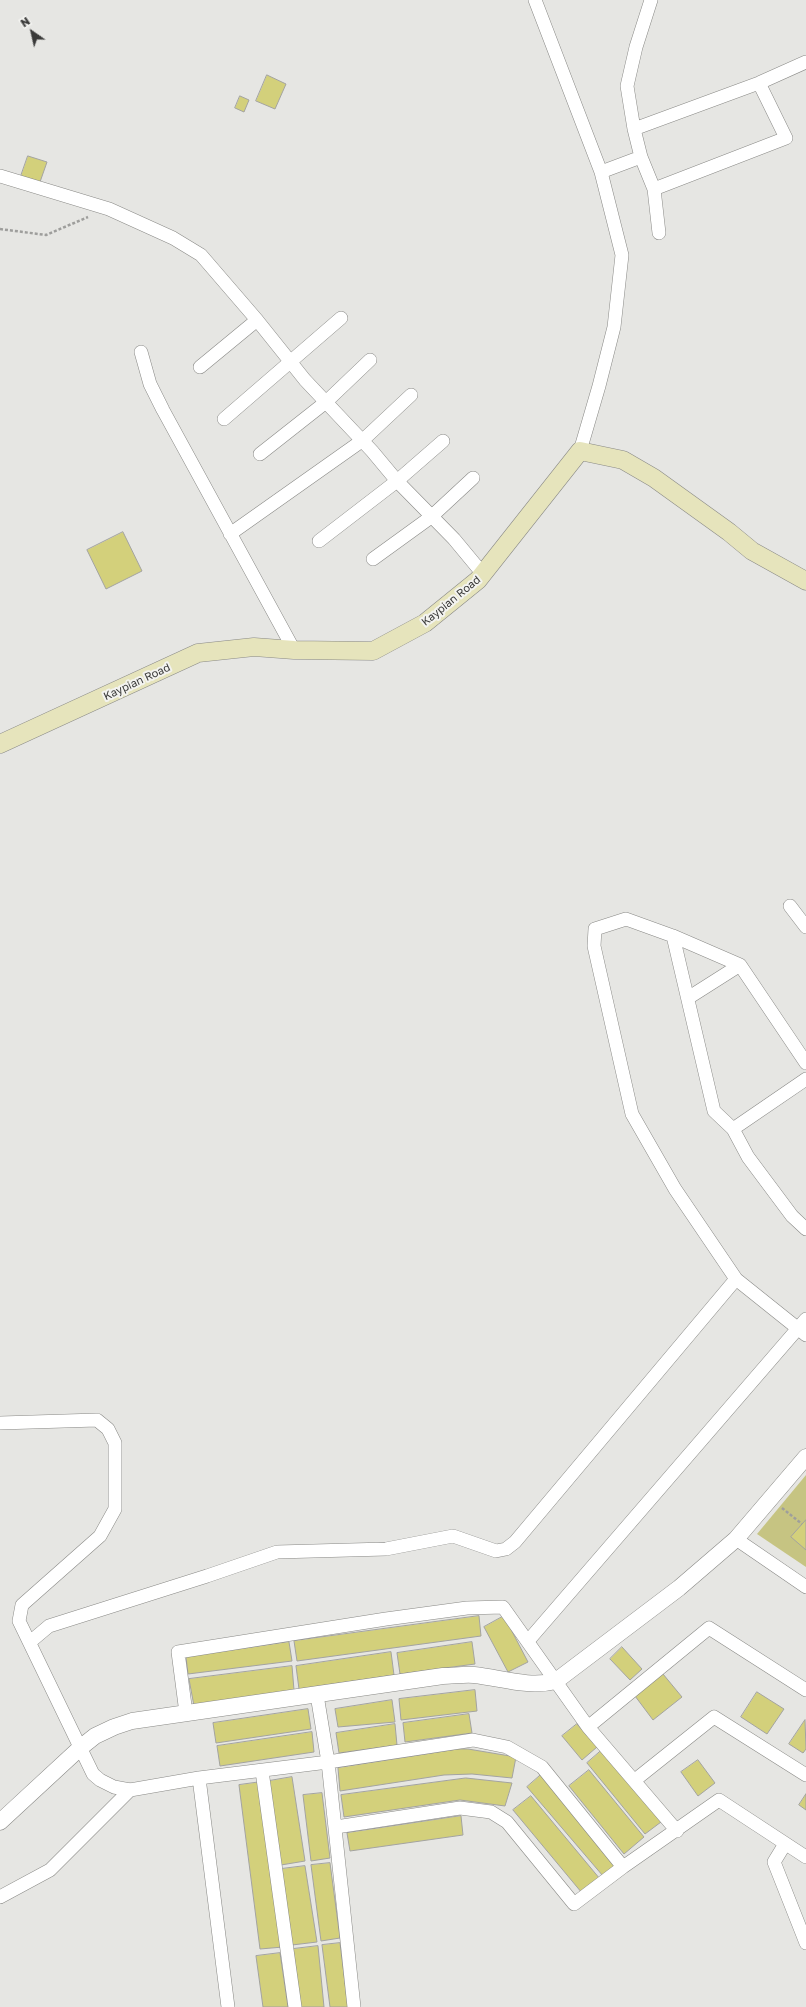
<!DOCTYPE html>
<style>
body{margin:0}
#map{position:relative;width:806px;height:2007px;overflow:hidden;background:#e6e6e3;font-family:"Golos Text",sans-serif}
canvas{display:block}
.north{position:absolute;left:12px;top:12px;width:40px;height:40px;-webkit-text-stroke:3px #f3f3f0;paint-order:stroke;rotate:326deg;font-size:11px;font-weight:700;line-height:16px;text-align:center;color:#3a3a39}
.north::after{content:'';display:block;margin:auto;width:14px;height:18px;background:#3a3a39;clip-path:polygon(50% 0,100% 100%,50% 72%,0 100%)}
</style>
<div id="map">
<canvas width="806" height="2007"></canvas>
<div class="north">N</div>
</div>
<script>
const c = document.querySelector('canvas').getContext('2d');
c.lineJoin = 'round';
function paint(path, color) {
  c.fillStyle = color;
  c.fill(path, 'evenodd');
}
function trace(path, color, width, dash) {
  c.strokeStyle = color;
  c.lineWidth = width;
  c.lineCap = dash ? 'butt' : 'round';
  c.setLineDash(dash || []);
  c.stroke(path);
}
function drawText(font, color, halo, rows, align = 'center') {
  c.font = font + ' "Golos Text",sans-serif';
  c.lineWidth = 4;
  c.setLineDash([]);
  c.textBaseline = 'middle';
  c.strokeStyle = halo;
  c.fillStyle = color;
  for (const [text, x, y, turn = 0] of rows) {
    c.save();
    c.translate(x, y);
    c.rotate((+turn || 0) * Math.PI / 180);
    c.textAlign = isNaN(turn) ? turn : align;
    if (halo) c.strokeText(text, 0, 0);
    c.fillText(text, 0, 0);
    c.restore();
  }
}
paint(new Path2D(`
 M806,1475V1567L757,1534Z`), '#c6c482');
const building = new Path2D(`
 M267,75L286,84L275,109L256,101Z
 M240,96L249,100L244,112L235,108Z
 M28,156L47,162L40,182L21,176Z
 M123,532L142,571L106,589L87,550Z
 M806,1520V1550L791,1537Z
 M479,1616L481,1636L297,1661L294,1641Z
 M504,1616L528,1662L508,1672L484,1627Z
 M289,1642L292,1661L188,1674L186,1657Z
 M472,1642L475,1664L400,1674L397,1653Z
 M622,1647L642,1669L630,1680L610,1659Z
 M391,1652L394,1675L299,1689L296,1666Z
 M292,1666L294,1690L194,1706L189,1679Z
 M663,1674L682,1697L653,1720L635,1696Z
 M475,1690L477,1711L401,1720L399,1699Z
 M757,1692L784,1709L767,1734L741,1717Z
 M392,1700L395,1722L338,1727L335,1709Z
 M308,1709L311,1729L216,1743L213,1723Z
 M469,1714L472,1733L405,1742L403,1723Z
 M805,1720L806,1749L803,1753L789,1744Z
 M395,1724L397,1745L339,1753L336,1733Z
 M577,1724L597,1747L582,1760L562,1736Z
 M312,1732L314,1752L220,1766L217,1746Z
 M458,1749H468L516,1757L512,1778L472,1774L444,1775L340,1791L338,1768Z
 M602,1750L661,1822L645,1834L587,1763Z
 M698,1760L715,1783L698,1796L681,1772Z
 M589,1770L644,1837L624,1854L569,1786Z
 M543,1773L619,1863L603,1876L527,1787Z
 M292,1777L305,1861L281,1865L269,1781Z
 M466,1778L512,1783L505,1806L460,1800L344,1817L341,1795Z
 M261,1782L283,1947L260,1949L239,1785Z
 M322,1793L330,1858L311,1861L303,1795Z
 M806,1794V1810L799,1805Z
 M531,1796L600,1879L582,1893L513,1810Z
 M461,1816L463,1835L350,1851L347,1833Z
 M330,1863L340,1938L321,1941L311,1865Z
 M305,1866L317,1942L292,1945L281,1869Z
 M340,1943L348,2007H330L322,1945Z
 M318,1946L324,2007H301L293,1949Z
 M280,1953L288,2007H263L256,1956Z`);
paint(building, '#d3d07b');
trace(building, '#a3a3a0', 1);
const minor = new Path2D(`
 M535,0L601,172L622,255L614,327L599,386L580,451
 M651,0L636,47L627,86L634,129L641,157L654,189L659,233
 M634,129L759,83L806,62
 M601,172L641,157
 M0,176L109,209L173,238L201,255L257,320L305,380L372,451L397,481L454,539L483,574
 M654,189L786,138L759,83
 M141,352L150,384L163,410L294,650
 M200,367L257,320
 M224,419L341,318
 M260,454L326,402L370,360
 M230,534L363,440L411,395
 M319,541L397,481L443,441
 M373,559L431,517L473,478
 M790,906L806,927
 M673,936L714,1111L733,1129L748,1157L792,1216L806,1229
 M688,998L740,965
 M733,1129L806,1079
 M736,1279L675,1189L632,1114L594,946L595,929L626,919L673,936L740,965L806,1063
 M0,1423L97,1420L108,1429L115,1443V1509L100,1536L22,1605L19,1621L93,1774L100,1780L114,1787L130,1790L199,1778L328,1762L473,1740L507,1747L542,1767L623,1867
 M736,1539L806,1587
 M528,1641L806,1319
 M30,1642L49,1626L207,1576L277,1552L386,1549L453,1536L496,1551L506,1549L515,1542L736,1279L806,1335
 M317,1695L328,1762L354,2007
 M186,1713L178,1652L386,1619L467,1608L503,1607L588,1727L677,1831
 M588,1727L709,1628L806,1690
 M262,1771L295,2007
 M199,1778L228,2007
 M635,1780L714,1717L806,1775
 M336,1827L460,1808L491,1812L507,1822L574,1904L623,1867L719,1800L806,1857
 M785,1844L774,1862L806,1943
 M0,1897L50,1870L130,1790`);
const tertiary = new Path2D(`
 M0,1822L80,1748L95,1736L114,1727L132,1721L443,1676C453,1676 464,1674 474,1675C502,1678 528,1688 556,1681L679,1588L736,1539L806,1457`);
const secondary = new Path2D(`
 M0,744L198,653L254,647L294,650L373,651L425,623L478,580L580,451L623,460L654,478L729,532L752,551L806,581`);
trace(minor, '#898986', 14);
trace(tertiary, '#898986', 17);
trace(secondary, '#898986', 19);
trace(new Path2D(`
 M0,229L46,235L88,217
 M782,1508L802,1524`), '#9e9e9c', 2.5, [3, 2]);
trace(minor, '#fff', 13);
trace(tertiary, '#fff', 16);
trace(secondary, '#e6e4bc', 18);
drawText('11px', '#3a3a39', '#f3f3f0', [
 ["Kaypian Road",451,601,-39],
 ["Kaypian Road",137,682,-25]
]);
</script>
